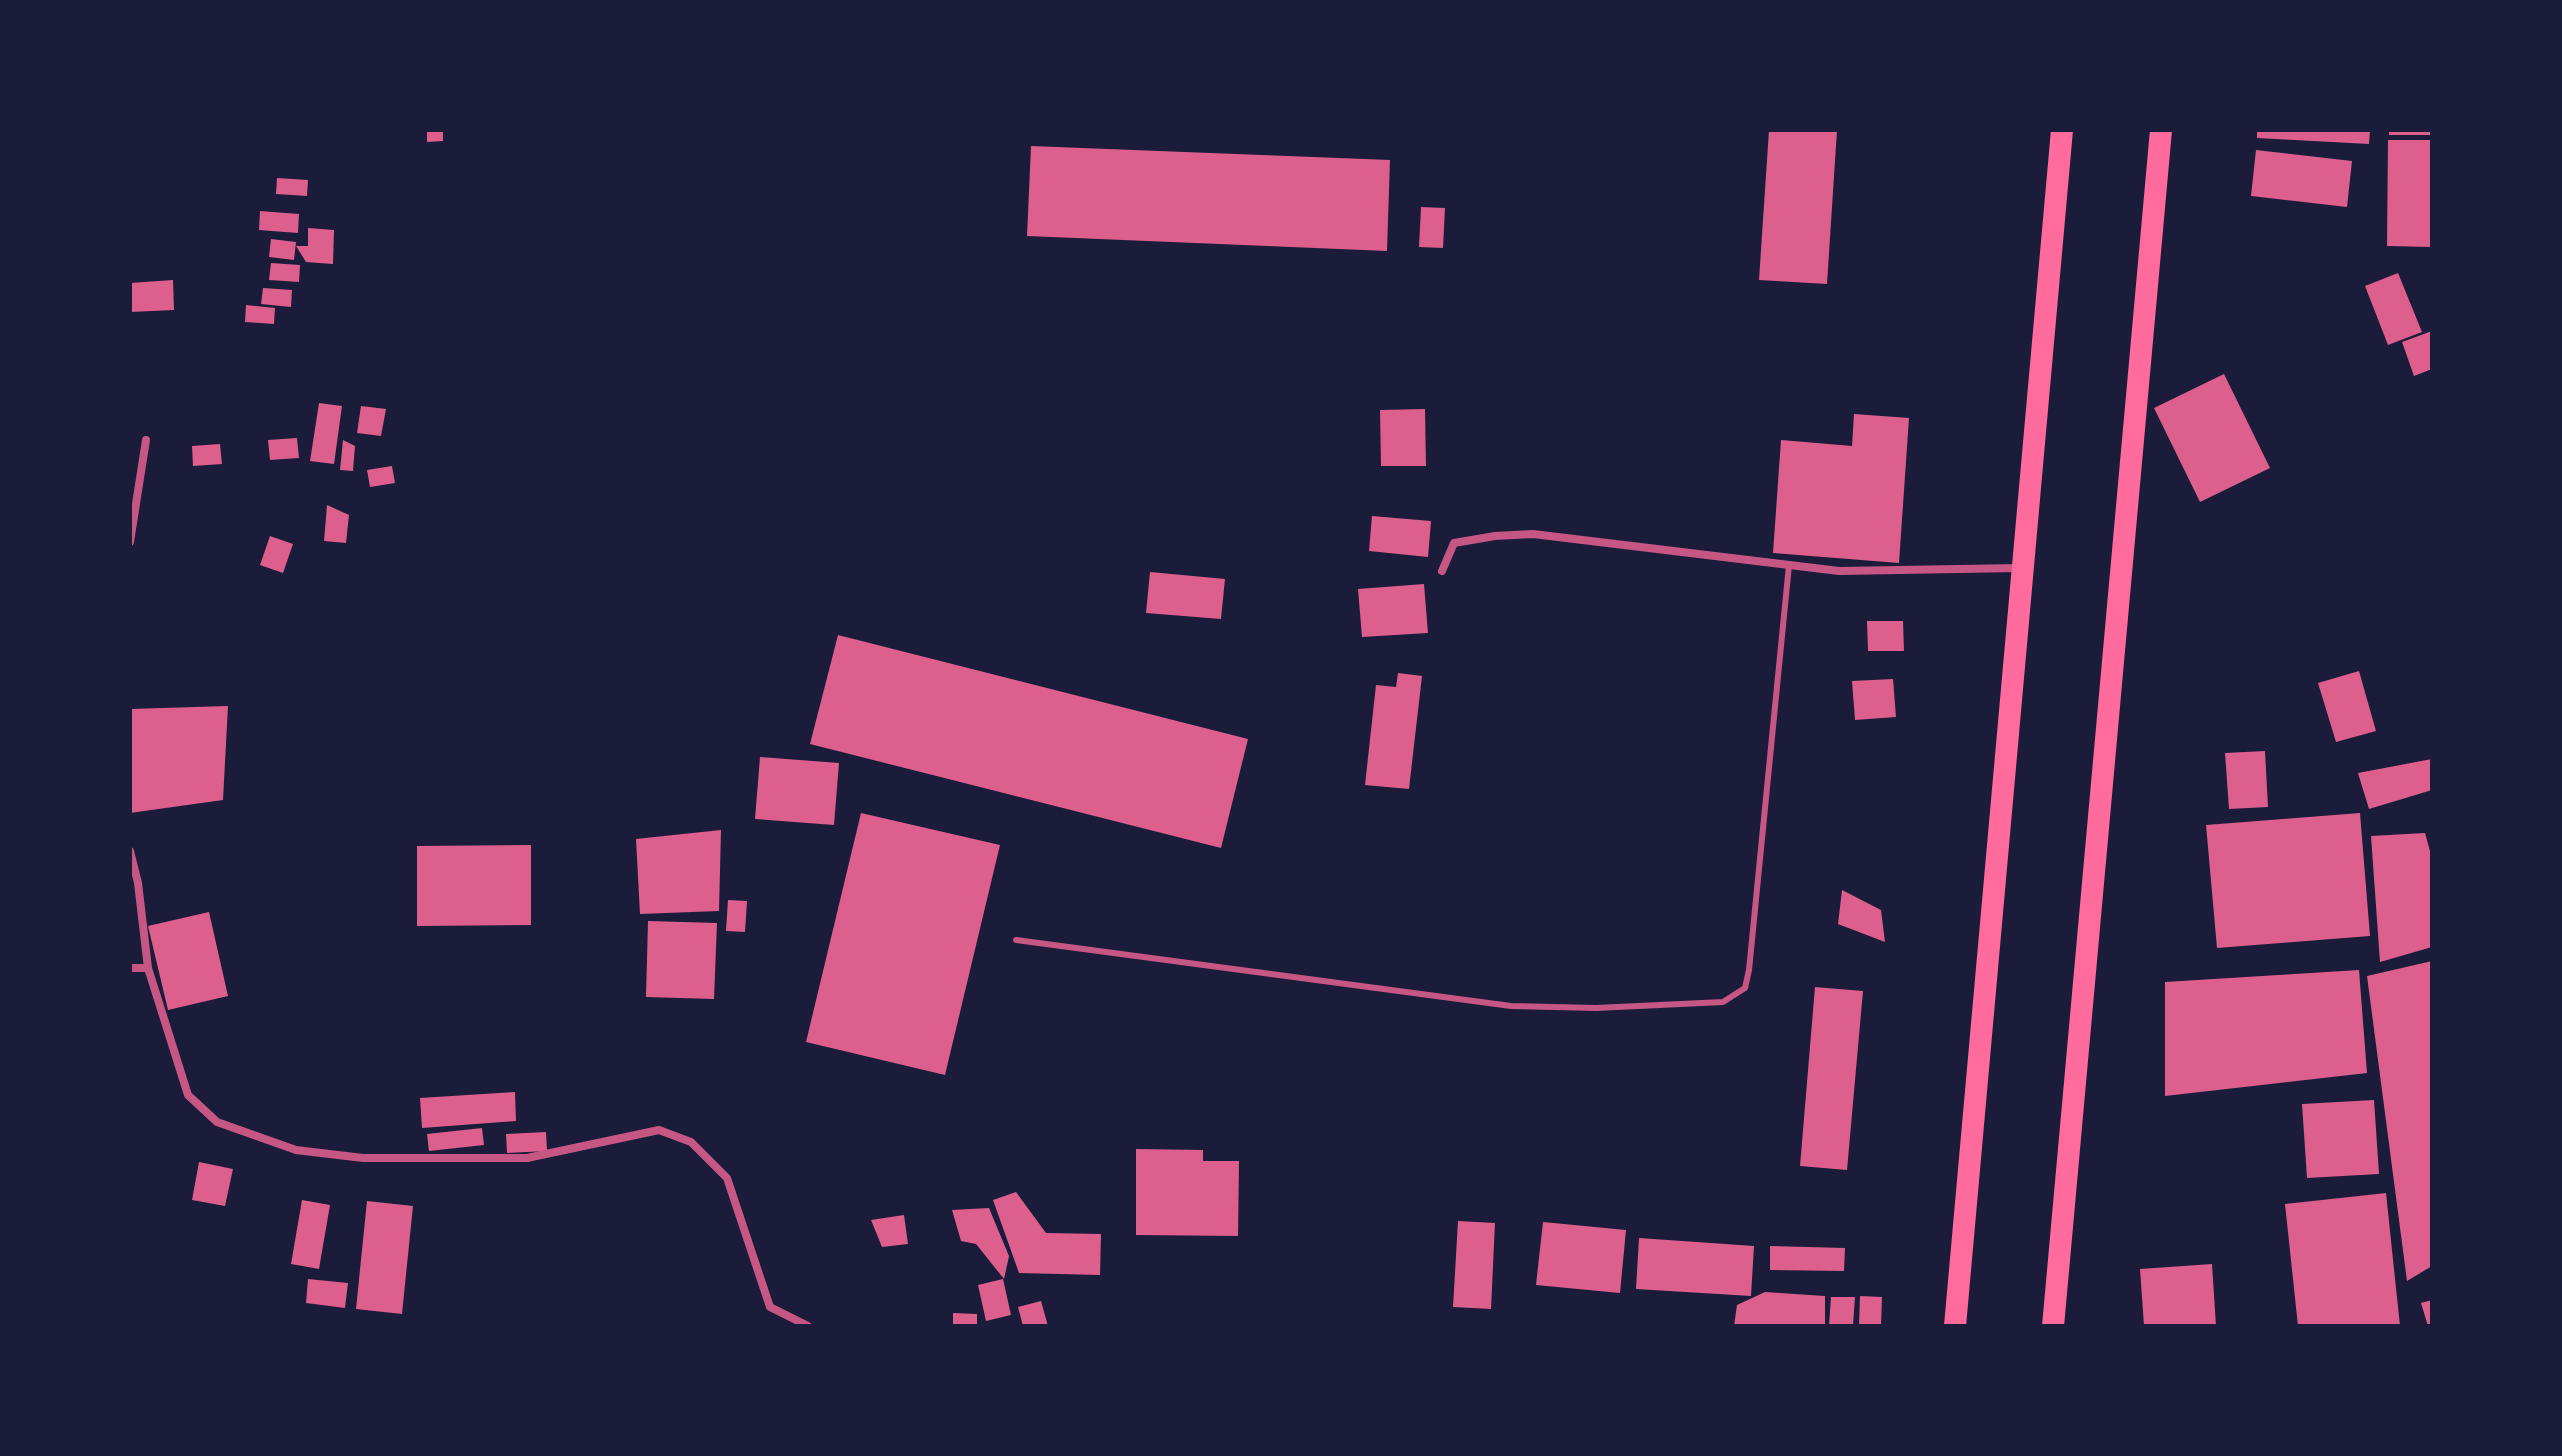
<!DOCTYPE html>
<style>
body{margin:0}
#map{position:relative;width:2562px;height:1456px;overflow:hidden;background:#1b1b3a;font-family:Roboto,sans-serif}
canvas{display:block}
.frame{position:absolute;inset:0;border:132px solid #1b1b3a;pointer-events:none}
</style>
<div id="map">
<canvas width="2562" height="1456"></canvas>
<div class="frame"></div>
</div>
<script>
const c = document.querySelector('canvas').getContext('2d');
c.lineJoin = 'round';
function paint(path, color) {
  c.fillStyle = color;
  c.fill(path, 'evenodd');
}
function trace(path, color, width, dash) {
  c.strokeStyle = color;
  c.lineWidth = width;
  c.lineCap = dash ? 'butt' : 'round';
  c.setLineDash(dash || []);
  c.stroke(path);
}
paint(new Path2D(`
 M427,130H443V141L427,142Z
 M1769,130H1837L1827,284L1759,280Z
 M2257,130H2370L2369,144L2257,138Z
 M2389,130H2432V135H2389Z
 M2388,140H2432V247L2387,246Z
 M1031,146L1390,160L1387,251L1027,236Z
 M2256,150L2352,161L2347,207L2251,196Z
 M277,178L308,180L307,196L276,194Z
 M1421,207L1445,208L1443,248L1419,247Z
 M260,211L299,214L298,233L259,230Z
 M308,228L334,230L333,264L306,262L296,246H308Z
 M271,239L296,242L294,260L269,257Z
 M271,263L300,265L299,282L269,280Z
 M2398,273L2422,332L2388,345L2365,286Z
 M173,280L174,310L130,312V283Z
 M263,288L292,290L291,307L261,304Z
 M246,305L275,308L274,324L245,322Z
 M2432,331V369L2414,376L2402,342Z
 M2224,374L2270,468L2200,502L2154,408Z
 M319,403L342,406L334,464L310,461Z
 M361,406L386,409L381,436L357,433Z
 M1425,409L1426,466H1381L1380,410Z
 M1854,414L1909,418L1899,563L1773,553L1781,440L1852,446Z
 M297,438L299,458L270,460L268,440Z
 M343,440L355,446L353,471L340,470Z
 M220,444L222,464L193,466L192,446Z
 M392,466L395,483L370,487L367,470Z
 M327,505L349,515L346,543L324,541Z
 M1372,516L1431,521L1428,557L1369,551Z
 M270,536L293,544L283,573L260,565Z
 M1150,572L1225,579L1221,619L1146,613Z
 M1424,584L1428,633L1362,637L1358,589Z
 M1867,621H1903L1904,651H1868Z
 M838,635L1248,739L1221,848L810,744Z
 M2359,671L2376,731L2336,742L2318,683Z
 M1398,673L1422,676L1409,789L1365,785L1376,685L1396,687Z
 M1893,679L1896,717L1855,720L1852,681Z
 M228,706L223,800L130,813V709Z
 M2265,751L2268,807L2229,809L2225,753Z
 M760,757L839,763L834,825L755,819Z
 M2432,759V790L2369,809L2358,773Z
 M861,813L1000,845L945,1075L806,1042Z
 M2360,813L2370,936L2217,948L2206,825Z
 M721,830L719,911L640,914L636,839Z
 M2425,833L2432,858V947L2380,962L2371,836Z
 M531,845V925L417,926V846Z
 M1842,890L1881,910L1885,942L1838,924Z
 M728,900L747,901L745,932L726,931Z
 M209,912L228,996L168,1010L148,926Z
 M648,921L717,923L714,999L646,997Z
 M2432,961V1266L2407,1281L2367,976Z
 M2359,970L2367,1073L2165,1096V982Z
 M1815,987L1863,991L1847,1170L1800,1166Z
 M515,1092L516,1121L422,1128L420,1098Z
 M2374,1100L2379,1174L2307,1178L2302,1104Z
 M482,1128L484,1145L429,1151L427,1134Z
 M546,1132L547,1151L507,1153L506,1134Z
 M1136,1149L1203,1150V1161H1239L1238,1236L1136,1235Z
 M199,1162L233,1169L225,1206L192,1200Z
 M1016,1192L1046,1233L1101,1234L1100,1275L1019,1273L993,1200Z
 M2386,1193L2400,1326H2298L2285,1204Z
 M302,1200L330,1205L319,1269L291,1264Z
 M367,1201L413,1206L402,1314L356,1309Z
 M989,1208L1009,1256L1004,1279L976,1244L961,1241L952,1210Z
 M904,1215L908,1244L882,1247L871,1220Z
 M1458,1221L1495,1223L1491,1309L1453,1307Z
 M1543,1222L1626,1230L1620,1293L1536,1285Z
 M1639,1238L1754,1246L1751,1296L1636,1289Z
 M1770,1246L1845,1248L1844,1271L1770,1270Z
 M2212,1264L2216,1326H2144L2140,1269Z
 M308,1279L348,1283L345,1308L306,1303Z
 M1003,1279L1011,1315L986,1321L978,1285Z
 M1765,1292L1825,1296V1326H1734L1737,1305Z
 M1860,1296L1882,1297L1881,1326H1859Z
 M1831,1297H1855L1853,1326H1829Z
 M2432,1300V1326H2428L2421,1303Z
 M1041,1301L1048,1326H1023L1018,1307Z
 M953,1313L977,1314V1326H953Z`), '#dd5f8e');
trace(new Path2D(`
 M1016,940L1511,1006L1596,1008L1723,1002L1745,988L1749,970L1789,565`), '#c65784', 6);
trace(new Path2D(`
 M130,542L146,440
 M1442,571L1454,543L1495,536L1533,534L1839,571L2019,568
 M130,851L138,883L148,968L188,1095L217,1122L296,1150L363,1158H527L659,1130L691,1142L727,1178L770,1307L808,1326
 M130,968H148`), '#c65784', 8);
trace(new Path2D(`
 M1955,1326L2062,130
 M2053,1326L2161,130`), '#ff6b9d', 22);
</script>
